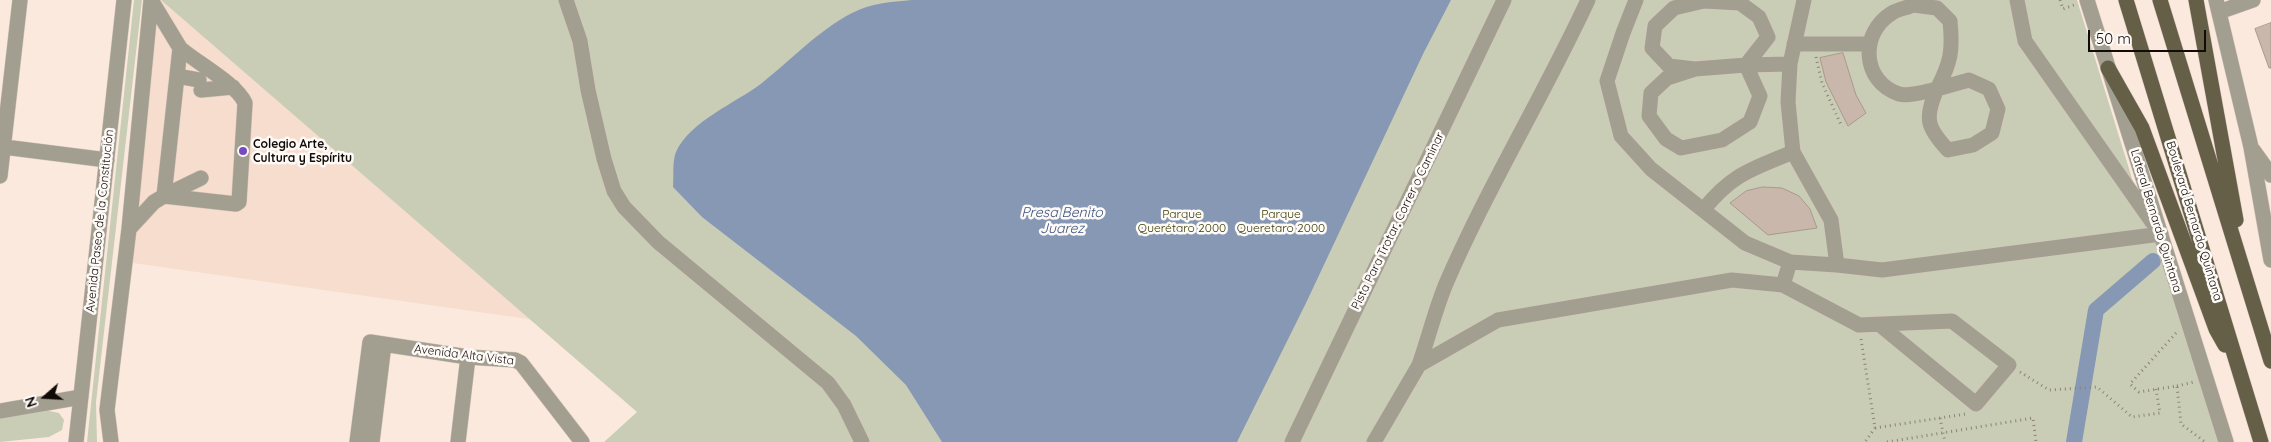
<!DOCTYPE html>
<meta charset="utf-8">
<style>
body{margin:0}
#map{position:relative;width:2271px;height:442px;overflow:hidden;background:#fce9dd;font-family:Quicksand,sans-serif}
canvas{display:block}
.north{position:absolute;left:20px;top:372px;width:50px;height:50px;-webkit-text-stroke:4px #fefaf7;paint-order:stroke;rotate:251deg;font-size:14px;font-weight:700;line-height:20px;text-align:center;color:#110b07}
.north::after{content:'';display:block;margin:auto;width:18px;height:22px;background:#110b07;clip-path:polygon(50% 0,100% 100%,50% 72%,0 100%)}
.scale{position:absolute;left:2088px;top:30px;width:118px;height:22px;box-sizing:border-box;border:2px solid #110b07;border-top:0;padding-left:6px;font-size:15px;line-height:18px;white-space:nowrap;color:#110b07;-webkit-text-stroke:4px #fefaf7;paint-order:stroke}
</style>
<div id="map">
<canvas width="2271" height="442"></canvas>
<div class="north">N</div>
<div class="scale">50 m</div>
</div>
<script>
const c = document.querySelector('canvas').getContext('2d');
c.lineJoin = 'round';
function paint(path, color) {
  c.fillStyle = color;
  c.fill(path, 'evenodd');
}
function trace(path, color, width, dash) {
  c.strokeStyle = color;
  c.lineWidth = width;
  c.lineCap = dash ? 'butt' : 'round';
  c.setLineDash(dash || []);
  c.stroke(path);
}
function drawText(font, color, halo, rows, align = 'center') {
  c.font = font + ' Quicksand,sans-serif';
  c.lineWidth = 5;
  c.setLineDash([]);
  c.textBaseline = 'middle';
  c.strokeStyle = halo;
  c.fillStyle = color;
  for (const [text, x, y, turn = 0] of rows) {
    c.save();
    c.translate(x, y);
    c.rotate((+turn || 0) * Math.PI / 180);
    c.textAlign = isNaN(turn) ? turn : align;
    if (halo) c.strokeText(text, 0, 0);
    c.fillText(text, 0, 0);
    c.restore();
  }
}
paint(new Path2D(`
 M152,0H162L542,321L126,262Z`), '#f7ddcd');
paint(new Path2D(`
 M134,0H142L96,402L97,442H87Z
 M161,0H2077L2139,201L2161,234L2226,442H604L637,412Z
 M45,410L59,413L64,420L62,430L49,437L0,442V418Z`), '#c9cdb6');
paint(new Path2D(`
 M912,0H1451L1424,52L1306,303L1237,442H942L906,385L856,336L702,217L673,187C674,176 672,162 676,152C690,121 736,103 762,83C791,60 819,30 852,13C871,3 891,2 912,0Z`), '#8798b4');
trace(new Path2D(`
 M2074,442L2096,310L2153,261`), '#8798b4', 16);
const building = new Path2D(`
 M2271,23V68H2269L2255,29Z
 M1843,53L1856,95L1866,113L1848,126L1826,82L1820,58Z
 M1763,187L1782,188L1799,196L1810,209L1817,228L1768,235L1730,203L1746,191Z`);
paint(building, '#c9b7ac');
trace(building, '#aa998e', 1);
const minor = new Path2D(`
 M566,0L580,41L588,90L604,159L614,191L624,207L658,242L828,383L844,405L862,442
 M1636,0L1623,33L1607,81L1621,136L1651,169L1745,243L1790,262
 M2017,0L2025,41L2152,222
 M2087,0L2226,442
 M2216,0L2251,147L2271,260
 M1913,5L1937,8L1950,21C1953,51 1951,62 1937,89C1927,91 1909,97 1899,94C1862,82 1859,33 1892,13C1898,9 1907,8 1913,5Z
 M2219,12L2253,0
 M1794,44H1869
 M1695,69L1669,66L1652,48L1655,26L1674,8L1704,1L1740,3L1759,17L1768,37L1746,65L1695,69L1667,78L1651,93L1649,116L1666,139L1681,148L1722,140L1750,122L1760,96L1746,65L1790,64
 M177,76L199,80
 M1969,80L1989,89L1998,109L1992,133L1973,145L1948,150C1927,128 1924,118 1937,89Z
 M201,90L233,87
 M4,147L107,160
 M2253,150L2271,175
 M0,176L20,0
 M164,196L236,204L239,202L245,103C237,84 197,63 180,48
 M164,196L201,178
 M1704,209C1733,173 1753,169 1793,152
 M129,229L154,202L164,196L180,48L151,0
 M1837,265L1882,270L2161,234
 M1783,285L1790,262L1837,265L1831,220L1793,152L1788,102L1790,64L1804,0
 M1419,365C1428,339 1435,311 1445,286C1487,188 1543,97 1588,0
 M0,411L81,397
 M76,442L124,0
 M111,442L107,410L129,229L151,0
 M357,442L370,342L468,357L515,360L521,363L582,442
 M372,442L384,344
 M458,442L468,357
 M1292,442L1504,0
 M1374,442L1419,365L1498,320L1732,280L1783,285L1859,325L1952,321L2009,365L1976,404L1880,325`);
const major = new Path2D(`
 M2126,0L2261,442
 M2160,0L2271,361
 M2196,0L2236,220
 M2108,68L2142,128L2216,329L2225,345`);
trace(minor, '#d6c5bb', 16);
trace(major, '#d6c5bb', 16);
trace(new Path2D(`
 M2060,0L2063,9L2074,5
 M1816,57L1822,83L1842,127
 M2176,333L2130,384L2139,392L2177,386L2181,424L2205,442
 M1861,339L1875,428L1865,442
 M2020,372L2049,390L2097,387L2132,417L2160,413L2156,389
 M2177,386L2194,382
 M1940,418L1945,442
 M1875,428L1966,414
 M1887,442L2033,418L2036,442`), '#8e8179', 3, [1, 4]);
trace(minor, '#a29f91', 15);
trace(major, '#645f46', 15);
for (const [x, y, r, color] of [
 [243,151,5,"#764ac2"]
]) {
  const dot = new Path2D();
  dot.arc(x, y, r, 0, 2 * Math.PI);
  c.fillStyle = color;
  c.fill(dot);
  trace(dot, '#fefaf7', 2);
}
drawText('bold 12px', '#110b07', '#fefaf7', [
 ["Colegio Arte,",253,144],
 ["Cultura y Espíritu",253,158]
], 'left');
drawText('12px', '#353b01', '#fefaf7', [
 ["Parque",1182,214],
 ["Querétaro 2000",1182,228],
 ["Parque",1281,214],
 ["Queretaro 2000",1281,228]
]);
drawText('12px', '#110b07', '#fefaf7', [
 ["Avenida Paseo de la Constitución",100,221,-84],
 ["Pista Para Trotar, Correr o Caminar",1398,221,-64],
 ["Lateral Bernardo Quintana",2156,221,73],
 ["Boulevard Bernardo Quintana",2194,221,73],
 ["Avenida Alta Vista",464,355,7]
]);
drawText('italic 14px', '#3b537e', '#fefaf7', [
 ["Presa Benito",1062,213],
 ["Juarez",1062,229]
]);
</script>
